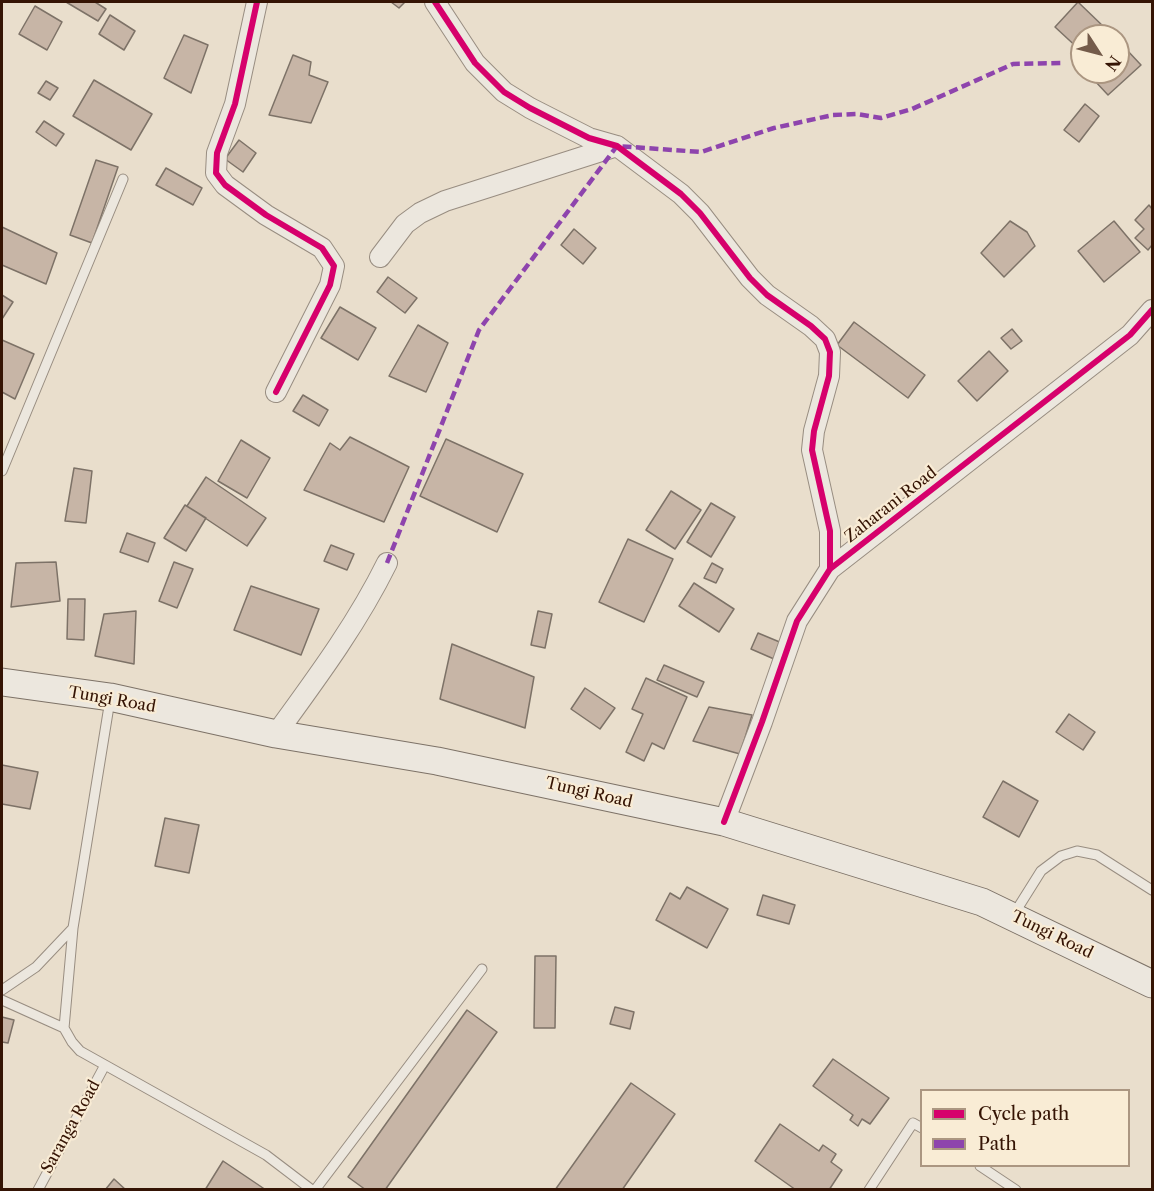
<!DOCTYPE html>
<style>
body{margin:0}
#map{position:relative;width:1154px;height:1191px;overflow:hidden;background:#e9decc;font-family:"Libre Caslon Text",serif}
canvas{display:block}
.frame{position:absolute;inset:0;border:3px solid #351404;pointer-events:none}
.legend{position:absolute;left:920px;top:1089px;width:210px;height:78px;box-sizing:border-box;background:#f9ecd5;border:2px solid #ab9681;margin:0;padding:8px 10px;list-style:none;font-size:18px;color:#351404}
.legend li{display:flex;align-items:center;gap:12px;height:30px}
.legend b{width:30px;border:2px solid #ab9681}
.north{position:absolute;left:1070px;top:24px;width:60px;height:60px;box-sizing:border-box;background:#f9ecd5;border:2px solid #ab9681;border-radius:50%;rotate:126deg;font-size:16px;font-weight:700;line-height:24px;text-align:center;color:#351404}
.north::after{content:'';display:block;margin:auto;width:21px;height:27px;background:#745b4a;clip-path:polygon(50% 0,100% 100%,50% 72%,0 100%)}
</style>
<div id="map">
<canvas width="1154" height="1191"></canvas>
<div class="frame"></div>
<ul class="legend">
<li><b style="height:8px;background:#d6006c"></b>Cycle path</li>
<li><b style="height:8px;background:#8e44ad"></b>Path</li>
</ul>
<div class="north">N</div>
</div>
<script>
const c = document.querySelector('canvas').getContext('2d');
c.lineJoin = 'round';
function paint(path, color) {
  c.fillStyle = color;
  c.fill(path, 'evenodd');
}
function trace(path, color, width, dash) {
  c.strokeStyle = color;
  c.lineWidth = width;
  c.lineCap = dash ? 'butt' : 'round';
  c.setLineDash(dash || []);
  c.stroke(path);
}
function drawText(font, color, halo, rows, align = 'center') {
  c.font = font + ' "Libre Caslon Text",serif';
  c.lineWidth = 4.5;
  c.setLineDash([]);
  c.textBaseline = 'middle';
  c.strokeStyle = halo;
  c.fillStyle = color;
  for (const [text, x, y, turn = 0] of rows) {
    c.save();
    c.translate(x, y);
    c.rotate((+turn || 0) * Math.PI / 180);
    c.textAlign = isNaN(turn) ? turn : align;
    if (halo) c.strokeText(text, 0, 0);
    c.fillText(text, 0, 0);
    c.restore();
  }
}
const building = new Path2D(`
 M66,2H95L106,9L98,21Z
 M391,2H405L399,8Z
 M1078,2L1105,28L1097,36H1082V52L1055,27Z
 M35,6L62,22L47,50L19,34Z
 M110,15L135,31L124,50L99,34Z
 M184,35L208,45L191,93L164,78Z
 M1126,49L1141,65L1108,95L1094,80L1102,72H1118V57Z
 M293,55L311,62L309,75L328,82L311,123L269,115Z
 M94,80L152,114L131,150L73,116Z
 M46,81L58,88L50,100L38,93Z
 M1085,104L1099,116L1079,142L1064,130Z
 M44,121L64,134L56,146L36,132Z
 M239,140L256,153L243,172L225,159Z
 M96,160L118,167L92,243L70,235Z
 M166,168L202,188L193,205L156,185Z
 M1149,205L1152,209V245L1148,250L1135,238L1144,229L1135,220Z
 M1010,221L1027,232L1035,246L1004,277L981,253Z
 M1114,221L1140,252L1104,282L1078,251Z
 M2,227L57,253L46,284L2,265Z
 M574,229L596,248L583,264L561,245Z
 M388,277L417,298L405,313L377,292Z
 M2,295L13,302L2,319Z
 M340,307L376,328L358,360L321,338Z
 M854,322L925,375L908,398L837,345Z
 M418,325L448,343L426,392L389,376Z
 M1012,329L1022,341L1011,349L1001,338Z
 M2,340L34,354L15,399L2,392Z
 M989,351L1008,371L977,401L958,381Z
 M303,395L328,410L319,426L293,411Z
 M350,437L409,467L384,522L304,490L330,443L340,450Z
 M446,439L523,474L497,532L420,496Z
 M241,440L270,458L247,498L218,481Z
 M74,468L92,471L86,523L65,521Z
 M206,477L266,518L247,546L187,506Z
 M671,491L701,510L675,549L646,530Z
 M711,503L735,517L711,557L687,542Z
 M185,505L206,518L186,551L164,538Z
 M127,533L155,543L148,562L120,552Z
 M628,539L673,559L644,622L599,602Z
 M331,545L354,554L347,570L324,561Z
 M56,562L60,601L11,607L16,563Z
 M174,562L193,569L177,608L159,601Z
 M712,563L723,569L716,583L704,578Z
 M694,583L734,609L719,632L679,606Z
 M251,586L319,609L301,655L234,630Z
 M68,599H85L84,640L67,639Z
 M136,611L134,664L95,656L104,614Z
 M538,611L552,614L545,648L531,645Z
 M758,633L782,643L774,659L751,649Z
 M452,644L534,677L525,728L440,699Z
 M664,665L704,682L697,697L657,680Z
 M646,678L687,697L664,749L652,743L644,761L626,752L643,714L632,709Z
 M585,688L615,708L600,729L571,709Z
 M709,707L752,715L740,754L693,741Z
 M1069,714L1095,732L1083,750L1056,732Z
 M2,765L38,772L30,809L2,804Z
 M1003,781L1038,801L1019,837L983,817Z
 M165,818L199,825L189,873L155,866Z
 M687,887L728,909L707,948L656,920L670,893L680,899Z
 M763,895L795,905L789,924L757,915Z
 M535,956H556L555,1028H534Z
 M615,1007L634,1012L630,1029L610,1024Z
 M467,1010L497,1032L385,1190H366L348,1177Z
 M2,1017L14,1020L8,1043L2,1042Z
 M833,1059L889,1098L870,1124L862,1119L858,1126L850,1120L853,1115L813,1086Z
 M631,1083L675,1114L622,1190H555Z
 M780,1124L819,1151L823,1145L836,1154L831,1162L842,1170L829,1190H796L755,1161Z
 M223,1161L266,1190H205Z
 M114,1179L126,1190H105Z`);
paint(building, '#c7b5a6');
trace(building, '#7d7267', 1.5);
const lane = new Path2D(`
 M2,471L123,179
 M110,700L73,928L64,1028L72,1042L80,1051L266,1155L312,1190
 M1014,914L1041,871L1061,856L1077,851L1097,855L1152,890
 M2,990L36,967L73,928
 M2,1000L64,1028
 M980,1166L1016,1190
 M38,1190L105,1065
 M315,1190L482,969
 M869,1190L913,1123L922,1128`);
const street = new Path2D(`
 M257,2L235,104L217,153L216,173L225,185L266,215L322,248L334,266L330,285L276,392
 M435,2L475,63L504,92L530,108L589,138L617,146L681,194L700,213L750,278L767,295L811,326L825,339L830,352L829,376L814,431L812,450L830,531V569
 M380,257L405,224L420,213L445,201L617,146
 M276,734C316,679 357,624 387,563
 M724,822L762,722L797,621L830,569L1130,335L1152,310`);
const secondary = new Path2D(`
 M2,682L110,697L276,734L437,761L724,822L982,902L1152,984`);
trace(lane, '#988d81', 11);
trace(street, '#988d81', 22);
trace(secondary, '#7d7267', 29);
trace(lane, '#ece7de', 9);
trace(street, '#ece7de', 20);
trace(secondary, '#ece7de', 27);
trace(new Path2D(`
 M387,563L479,330L617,146L701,152L774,128L833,115L857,114L881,118L912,109L1013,64L1063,63`), '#8e44ad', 4.5, [9, 4.5]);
trace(new Path2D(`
 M257,2L235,104L217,153L216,173L225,185L266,215L322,248L334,266L330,285L276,392
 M435,2L475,63L504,92L530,108L589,138L617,146L681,194L700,213L750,278L767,295L811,326L825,339L830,352L829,376L814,431L812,450L830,531V569
 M724,822L762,722L797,621L830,569L1130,335L1152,310`), '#d6006c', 6);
drawText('16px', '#351404', '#f9ecd5', [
 ["Zaharani Road",891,505,-38],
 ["Tungi Road",112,700,10],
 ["Tungi Road",589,793,13],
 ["Tungi Road",1052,935,26],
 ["Saranga Road",71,1127,-61]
]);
</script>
